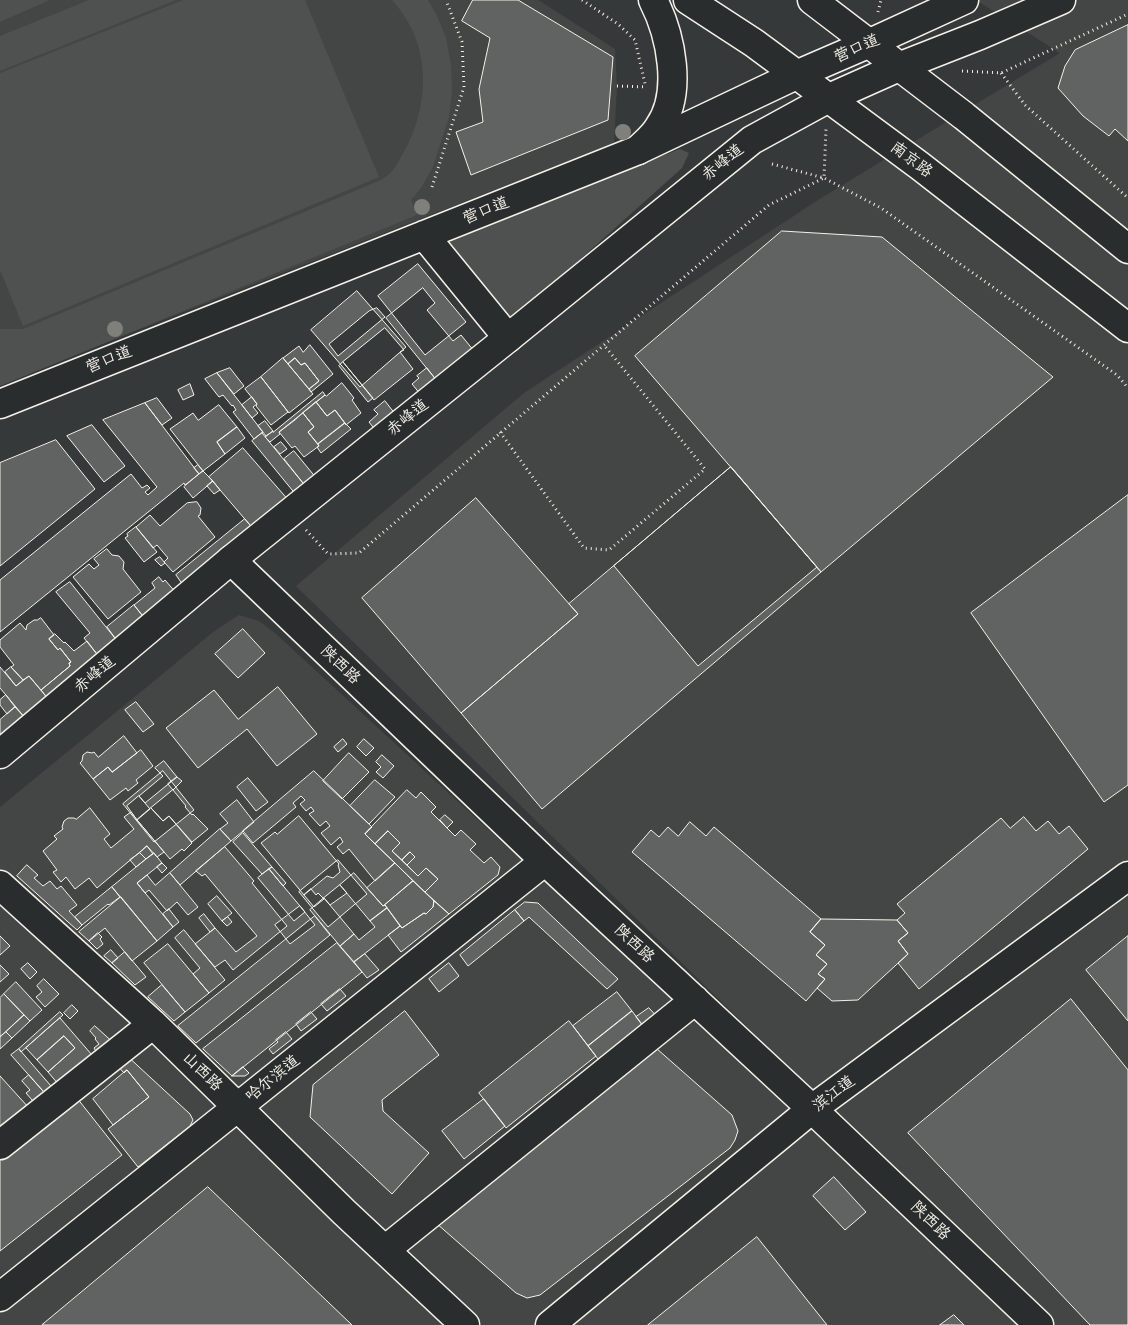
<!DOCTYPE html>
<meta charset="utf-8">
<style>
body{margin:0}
canvas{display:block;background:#363939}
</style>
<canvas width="1128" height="1325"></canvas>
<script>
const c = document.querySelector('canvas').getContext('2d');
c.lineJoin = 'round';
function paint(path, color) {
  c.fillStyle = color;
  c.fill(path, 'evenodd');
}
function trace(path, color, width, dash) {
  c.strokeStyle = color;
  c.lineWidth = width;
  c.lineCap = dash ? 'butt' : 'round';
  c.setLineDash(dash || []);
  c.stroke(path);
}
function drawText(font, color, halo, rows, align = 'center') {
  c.font = font + ' Sriracha,"LXGW WenKai TC",sans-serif';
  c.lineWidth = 5;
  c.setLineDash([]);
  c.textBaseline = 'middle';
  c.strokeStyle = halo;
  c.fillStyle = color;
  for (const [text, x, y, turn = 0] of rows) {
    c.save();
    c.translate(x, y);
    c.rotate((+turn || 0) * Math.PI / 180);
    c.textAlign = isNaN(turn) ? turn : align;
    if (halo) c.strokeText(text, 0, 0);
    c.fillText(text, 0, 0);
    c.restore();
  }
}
paint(new Path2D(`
 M0,0H538L615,49L617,86L614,143L0,384Z
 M976,0H1128V1325H1055L823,1101L296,586L524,393L818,200L1060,53Z
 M239,615L259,621L275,633L1026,1325H0V807L159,677L213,632Z`), '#434645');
paint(new Path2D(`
 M0,0H50L0,22Z
 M89,0H176L0,71V36Z
 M183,0H305L379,177L23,326L0,270V73Z
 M392,0H428L436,14L446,38L451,64L452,91L449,117L433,167L421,188L411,200L417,215L0,386V329H23L381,180C385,177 390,174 393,170C396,166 399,161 401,157C422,122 430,78 416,39C411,25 402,11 392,0Z
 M680,149L689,153L682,168L510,322L443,241Z`), '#4e514f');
const building = new Path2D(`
 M473,0H518L613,57L608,120L471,175L456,132L483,122L479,89L490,38L462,21Z
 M1128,25V141L1115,129L1109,136L1083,116L1058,88L1065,66L1075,50Z
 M782,231L882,237L1053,377L821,572L635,356Z
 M418,264L466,322L425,355L378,296Z
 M423,288L435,303L427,310L453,341L461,335L474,351L437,381L386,318Z
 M357,291L406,347L360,387L311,330Z
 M377,308L385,317L338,356L329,344L369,311Z
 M385,328L404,350L400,352L413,369L374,400L343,362Z
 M310,345L333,374L311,392L309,389L319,381L305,363L301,365L295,358L288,364L283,358L299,346L303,352Z
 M283,358L313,394L289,413L261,377Z
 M295,358L301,365L305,363L319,381L309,389L288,364Z
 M343,362L373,398L368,402L339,366Z
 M230,368L244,386L234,394L217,373Z
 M427,368L437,381L421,395L412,384L419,378L417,376Z
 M217,373L263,432L254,439L233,412L236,410L233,405L232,406L223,395L219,397L205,379Z
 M261,377L288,412L271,425L256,406L257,404L245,389Z
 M342,383L354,398L352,400L361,413L346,425L335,410L327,416L316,402L325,395L326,396Z
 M190,384L194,395L183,400L178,390Z
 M323,392L325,395L279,432L280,434L270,442L265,437L273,431V432Z
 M252,397L257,404L253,407L258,413L252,418L242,405Z
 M157,398L172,418L162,425L145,403Z
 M385,401L396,415L376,431L369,422L378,414L374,410Z
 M316,402L327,416L335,410L345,423L318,444L308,432L314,427L303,413Z
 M145,403L199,474L185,485L184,483L0,632V580L131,474L142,488L147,485L150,488L145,492L148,495L157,487L103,420Z
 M219,405L237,427L217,442L225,454L203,471L170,429L193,413L198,420Z
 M303,413L314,427L308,432L319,446L304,457L295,446L292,448L279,432L295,420Z
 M265,421L273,431L266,436L258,426Z
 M345,423L351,429L321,453L317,447L319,446L318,444Z
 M92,425L125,466L104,482L67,436Z
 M237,427L245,438L225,454L217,442Z
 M262,433L307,488L297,496L252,441Z
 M56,440L95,489L0,566V463Z
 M281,442L287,449L280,454L274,447Z
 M243,448L290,502L255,531L209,477Z
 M294,451L317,479L307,488L284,459Z
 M198,465L203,471L199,474L194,468Z
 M731,467L817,567L698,666L614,566Z
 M731,467L821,572L542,809L461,713L578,614L569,604Z
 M203,471L213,481L193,498L184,487Z
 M213,481L220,490L214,494L207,486Z
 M1128,495V785L1104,802L971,613Z
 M476,498L578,614L461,713L362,598Z
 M197,502L201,508L200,515L198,516L215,537L173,572L164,562L168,558L157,545L153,548L136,527L150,515L160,526L187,503Z
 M245,519L255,531L185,588L176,575Z
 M136,527L157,552L144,562L125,538L128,536L127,534Z
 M107,549L112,555L119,556L124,562L123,569L141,592L108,619L73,577L89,564L94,569L99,565L94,559Z
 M160,557L165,563L161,566L155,560Z
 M159,577L163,582L165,580L177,594L146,620L134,605L155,588L152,583Z
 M70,582L118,642L100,658L84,638L90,633L56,592Z
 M134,605L146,620L118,642L107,627Z
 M41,618L54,635L49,639L58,650L60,648L71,662L69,663L70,666L41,690L29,676L23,680L11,667L14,665L0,647V640L20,623L26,630L27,625L34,620H37Z
 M243,629L265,653L238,678L215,654Z
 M55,634L64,643L65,642L74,651L87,641L100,658L49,700L41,690L70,666L69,663L71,662L60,648L58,650L49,639Z
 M0,667L16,686L29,676L49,700L26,719L0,688Z
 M11,667L23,680L16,686L5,672Z
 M278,687L317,734L277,766L247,729L198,768L166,728L214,690L238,719Z
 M6,695L15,707L7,714L0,705V700Z
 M136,702L154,724L143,732L125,710Z
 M15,707L26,719L0,740V720Z
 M124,736L137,753L112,772L108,767L93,779L80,763L82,761L83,755L87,752L92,753L94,752L98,757Z
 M343,739L347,744L338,752L334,747Z
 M364,739L374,748L366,756L357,747Z
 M141,750L153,766L136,780L138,783L128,791L126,788L110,800L93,779L108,767L112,772Z
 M349,753L369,772L342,799L323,781Z
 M382,755L394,766L383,778L376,772L381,767L376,762Z
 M164,761L177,777L145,803L139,796L163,776L155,768Z
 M163,771L194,810L154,842L123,804Z
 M314,771L372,827L365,834L395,863L375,881L349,849L343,854L337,847L343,842L340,837L331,845L321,833L330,826L326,821L320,826L309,814L314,811L311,807L306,811L300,804L305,800L301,796L293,803L296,807L253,843L243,831Z
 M177,777L182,781L173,790L168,784Z
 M248,778L268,802L256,811L237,787Z
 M375,780L395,797L369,824L350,806Z
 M173,790L186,806L185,807L192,815L193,814L208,829L192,842L169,816L163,821L151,808Z
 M407,790L416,798L421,792L436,807L431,812L455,836L461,830L476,844L470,850L484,863L491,857L500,867L498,875L449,914L425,892L438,879L426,868L418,876L407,865L415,857L410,852L402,860L392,851L400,843L388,831L375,844L365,834Z
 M139,796L150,809L137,820L127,806Z
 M237,800L254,822L231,841L220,829L228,823L220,814Z
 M90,808L110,834L104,839L111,848L134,829L124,817L131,812L137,820L164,852L157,857L147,846L97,888L89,878L75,889L66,877L61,882L53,872L57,870L43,851L57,839L54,836L63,829L62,827L64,821L68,818H74L76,819Z
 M151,808L163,821L169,816L192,843L184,851L182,849L170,859L137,820Z
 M445,815L453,822L447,828L440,820Z
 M299,816L339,864L338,865L340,872L333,878L327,876L304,895L261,843L275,832L277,834Z
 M1024,817L1036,831L1048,821L1059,834L1069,826L1088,849L919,989L898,963L908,954L898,941L908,933L897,920L905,913L897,904L1001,818L1010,828Z
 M690,822L706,836L714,827L821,919L810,932L825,945L816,955L827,964L818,974L825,979L806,1001L632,852L651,830L659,837L668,827L678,836Z
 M220,829L231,841L180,885L170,873Z
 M388,831L400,843L392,851L418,876L426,868L438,879L425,892L375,844Z
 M243,833L272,867L262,874L233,842Z
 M147,846L153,854L146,859L140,853Z
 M225,847L254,881L252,883L287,926L233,970L225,960L215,967L195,944L215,928L236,952L257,936L205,874L202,876L196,871Z
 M410,852L415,857L407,865L402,860Z
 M140,853L146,859L136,867L130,860Z
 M154,853L162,863L137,883L173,927L157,941L112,887Z
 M338,860L367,894L328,927L299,892Z
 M162,863L167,868L162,873L157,867Z
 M395,863L413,881L383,906L367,888Z
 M27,865L38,875L34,878L43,886L50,881L57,889L61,886L77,905L69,911L82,925L77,930L17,876Z
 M272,867L286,883L283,886L269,869Z
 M269,869L305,912L294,921L258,878Z
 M170,873L198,907L188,915L177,902L167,911L149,890L145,893L137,883L147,875L155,885Z
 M354,873L383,906L385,905L387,908L370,921L340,885Z
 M413,881L434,901L433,907L426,914L424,913L402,928L385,905Z
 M340,885L347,893L330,905L324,898Z
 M112,887L120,897L109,905L108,904L82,925L75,917Z
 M311,889L316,895L318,893L324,899L314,907L304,895Z
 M217,896L232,913L222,921L208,904Z
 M121,897L157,941L132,961L105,928L89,941L79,932Z
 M324,898L354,934L340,946L310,910Z
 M434,901L449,914L401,952L388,935L400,926L402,928L424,913L426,914L433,907Z
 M525,902L538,903L618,979L607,989L529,917L524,921L515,910Z
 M300,906L315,925L290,944L275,925Z
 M387,908L400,926L354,962L340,946L354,934L359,940L375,927L370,921Z
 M169,909L179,922L173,927L163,914Z
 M515,910L524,921L468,966L460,955Z
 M204,914L215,928L210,932L199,918Z
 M315,916L330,935L196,1043L178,1026Z
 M228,917L232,922L227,926L222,921Z
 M821,919L897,920L908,933L898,941L908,954L858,1000L832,1001L817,988L825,979L818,974L827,964L816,955L825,945L810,932Z
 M184,930L225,980L209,993L193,974L200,968L175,938Z
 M98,933L102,937L100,939L103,944L97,949L89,941Z
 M0,936L10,946L0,955Z
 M1128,936V1021L1086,970Z
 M337,943L362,972L232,1076L203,1049Z
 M168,944L209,993L185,1012L144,963Z
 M111,950L118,958L112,963L104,956Z
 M125,952L146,977L135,985L112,963Z
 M365,954L379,970L367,978L354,962Z
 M28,963L37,972L30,979L21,969Z
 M449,963L459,976L439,992L429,979Z
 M0,965L9,974L0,982Z
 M44,979L59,994L45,1007L36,997L42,992L37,986Z
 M16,982L42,1010L30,1021L4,994Z
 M162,985L185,1012L174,1021L148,997Z
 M340,989L346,996L327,1011L321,1004Z
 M617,992L632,1011L588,1046L573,1026Z
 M4,994L24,1015L0,1037V998Z
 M1071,999L1128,1070V1325H1090L908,1133Z
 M72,1005L78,1011L70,1019L64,1013Z
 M649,1008L660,1020L647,1031L636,1017Z
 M405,1011L439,1055L382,1100L383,1111L429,1153L392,1194L310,1117L313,1085Z
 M632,1011L647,1031L612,1056L609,1051L598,1059L588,1046Z
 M60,1012L63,1015L21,1052L19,1049Z
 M311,1012L317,1019L301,1031L296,1024Z
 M24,1015L30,1021L12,1038L6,1032Z
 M60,1018L92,1055L59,1085L48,1072L75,1048L64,1036L37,1060L26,1048Z
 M569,1021L596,1056L506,1128L479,1093Z
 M95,1026L117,1046L101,1059L94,1048L99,1044L95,1039L96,1038L90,1031Z
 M6,1032L12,1038L0,1049V1037Z
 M286,1032L292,1039L273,1054L269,1049L278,1042L276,1040Z
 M64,1036L75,1048L48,1072L37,1060Z
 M648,1041L732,1115L738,1131L735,1140L730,1148L540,1295L527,1298L516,1293L428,1216Z
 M19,1049L57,1093L50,1099L11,1055Z
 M125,1054L190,1114L193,1120L190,1126L138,1167L108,1129L149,1097L127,1070L124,1073L116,1064Z
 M243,1067L249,1073L245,1076H232Z
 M127,1070L149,1097L113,1125L93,1099Z
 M29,1075L50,1099L39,1108L26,1093L30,1090L22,1081Z
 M0,1076L29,1108L0,1134Z
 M73,1093L122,1155L0,1251V1151Z
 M484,1099L505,1126L464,1159L442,1131Z
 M834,1177L866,1212L845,1230L813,1196Z
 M208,1187L352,1325H42Z
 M757,1237L827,1325H648Z
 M954,1315L964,1325H940Z`);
paint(building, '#616362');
trace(building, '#f4f1e8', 1);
const minor = new Path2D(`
 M424,235L508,338
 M0,404L638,150L796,75
 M231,560L545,861L812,1109L1039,1325
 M0,885L153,1024L344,1212L465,1325
 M0,1145L153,1024
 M385,1250L695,1000
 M0,1297L154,1174L545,861
 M550,1325L812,1109L1128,876`);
const major = new Path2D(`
 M688,0L754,43L920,166L1128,328
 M812,0L964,116L1128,249
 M796,75L870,43L964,0
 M638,150C645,143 654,136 659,127C683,93 671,35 653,0
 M0,754L231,560L508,338L752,140L827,99L901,66L980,35L1061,0`);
trace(minor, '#f4f1e8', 31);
trace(major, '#f4f1e8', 31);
trace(new Path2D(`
 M582,0L618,24L635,40L645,84
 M878,12L881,0
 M962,71L1001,73L1128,14
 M1001,73L1025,105L1128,198
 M617,86L647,87
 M772,164L824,178L881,208L1117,375L1128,388
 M432,187L464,87L462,42L446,0
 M500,432L584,548L609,550L705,469L604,345
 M306,530L328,554L359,553L769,205L824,178L826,129`), '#f4f1e8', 3, [1, 4]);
trace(minor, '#2a2d2e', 28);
trace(major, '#2a2d2e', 28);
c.fillStyle = '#7f7f7c';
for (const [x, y] of [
 [623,132],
 [422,207],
 [115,329]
]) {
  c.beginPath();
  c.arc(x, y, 8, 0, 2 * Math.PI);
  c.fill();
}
drawText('16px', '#f4f1e8', '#2a2d2e', [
 ["营口道",857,49,-24],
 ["南京路",911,160,37],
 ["赤峰道",723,163,-39],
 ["营口道",486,211,-22],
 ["营口道",109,360,-22],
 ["赤峰道",408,418,-39],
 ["陕西路",340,665,44],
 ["赤峰道",95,675,-40],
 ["陕西路",634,944,43],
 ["山西路",202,1072,44],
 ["哈尔滨道",273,1079,-39],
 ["滨江道",834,1094,-37],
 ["陕西路",930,1221,44]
]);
</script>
